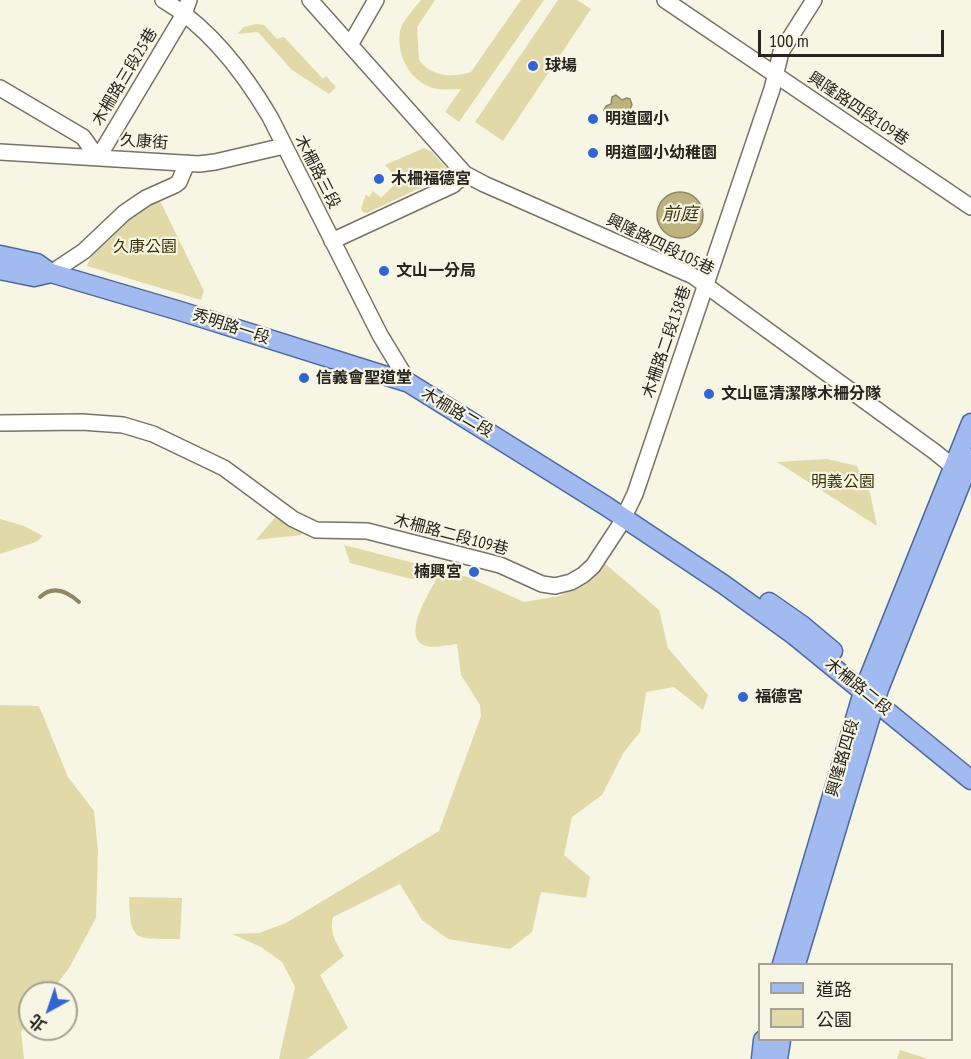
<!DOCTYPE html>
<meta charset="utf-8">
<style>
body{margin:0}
#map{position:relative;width:971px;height:1059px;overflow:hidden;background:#f7f5e4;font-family:"PT Sans Narrow","Noto Sans TC",sans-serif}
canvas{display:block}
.legend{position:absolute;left:758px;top:963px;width:195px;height:78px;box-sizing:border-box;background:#f7f5e4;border:2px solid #a3a195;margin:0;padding:8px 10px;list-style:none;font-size:18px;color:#25241e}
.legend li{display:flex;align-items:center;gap:12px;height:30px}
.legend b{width:30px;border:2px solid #a3a195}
.north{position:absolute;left:18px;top:981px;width:60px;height:60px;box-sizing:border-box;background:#f7f5e4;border:2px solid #a3a195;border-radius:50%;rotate:220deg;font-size:16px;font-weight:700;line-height:24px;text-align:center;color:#25241e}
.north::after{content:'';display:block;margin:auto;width:21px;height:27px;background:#3264d3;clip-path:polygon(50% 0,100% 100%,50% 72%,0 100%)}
.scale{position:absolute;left:758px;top:30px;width:186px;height:27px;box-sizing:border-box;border:3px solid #25241e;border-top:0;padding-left:8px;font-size:18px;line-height:21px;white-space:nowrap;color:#25241e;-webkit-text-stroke:4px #f7f5e4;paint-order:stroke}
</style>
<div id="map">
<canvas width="971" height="1059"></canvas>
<ul class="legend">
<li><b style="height:8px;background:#a1bbf0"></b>道路</li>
<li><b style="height:16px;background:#e2d9a9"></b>公園</li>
</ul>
<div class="north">北</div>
<div class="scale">100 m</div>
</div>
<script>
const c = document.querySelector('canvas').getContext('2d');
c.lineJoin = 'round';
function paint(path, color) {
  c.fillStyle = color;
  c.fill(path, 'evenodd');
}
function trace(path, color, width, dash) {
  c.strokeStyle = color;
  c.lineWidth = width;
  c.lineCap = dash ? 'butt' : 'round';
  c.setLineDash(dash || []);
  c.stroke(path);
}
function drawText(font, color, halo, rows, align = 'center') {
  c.font = font + ' "PT Sans Narrow","Noto Sans TC",sans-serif';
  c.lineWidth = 4.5;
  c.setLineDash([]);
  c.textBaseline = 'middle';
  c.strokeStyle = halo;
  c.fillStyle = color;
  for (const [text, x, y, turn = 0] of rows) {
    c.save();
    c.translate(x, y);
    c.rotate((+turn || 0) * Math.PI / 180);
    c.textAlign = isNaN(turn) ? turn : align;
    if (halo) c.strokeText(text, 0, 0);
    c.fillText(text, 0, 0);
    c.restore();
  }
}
paint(new Path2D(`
 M421,0H435L417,27L419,60C432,77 452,78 471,72L521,0H544L459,122L445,112L461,89C453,89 445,90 437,89C411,84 396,56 400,31C402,21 415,8 421,0Z
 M558,0H577L591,9L503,141L475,122Z
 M256,24L264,25L277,39L284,37L323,79L326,76L336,87L329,94L292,70L258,32L237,34L244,27Z
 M424,148L431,151L447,169V175L367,213L363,212L361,209L366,194L369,197L373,191L381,198L399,180L385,165Z
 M157,200L161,203L204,291L201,300L87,266C98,236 131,216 157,200Z
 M827,459L857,466L870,493L877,526L777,462Z
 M277,515L303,530L301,535L256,540Z
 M0,519L24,526L43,536L36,542L0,554Z
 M344,545L468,577L524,602L560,596L582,584L601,560L659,610L668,648L708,695L703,710L674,687L646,692L640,732L624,752L602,795L572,817L564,855L590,877L586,898L541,892L532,932L510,949L448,939L422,920L400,884L333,917C329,932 336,943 344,956L320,975L348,1028L307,1059H279L295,987L282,962L261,947L232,934L259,933L286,923L439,831L481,716L480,705L461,675L457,644C448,645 432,649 423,645C403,633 429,593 436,580L411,579L350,563Z
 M0,705L39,706L68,777L94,811L98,851L96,918L69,968L50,993H30V1020L21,1032L24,1059H0Z
 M129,897L182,898L180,939C136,938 130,945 129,897Z
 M900,1050L928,1059H897Z`), '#e2d9a9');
const water = new Path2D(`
 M616,95L622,100L627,98L630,99L632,105L630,109L633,115L630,120L623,119L618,124L612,122V116L607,115L604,110L606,106L611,104L612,97Z
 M657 215a23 23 0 1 1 46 0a23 23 0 1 1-46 0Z`);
paint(water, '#bcb37f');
trace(water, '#8f8862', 1.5);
trace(new Path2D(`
 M40,597C53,585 67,591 79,602`), '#8f8862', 4);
const minor = new Path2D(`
 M163,0C208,26 244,73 270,117L380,335L409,383
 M310,0L465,174L484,184L693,276L935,452L962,474
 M665,0L971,207
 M350,45L376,0
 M0,88L83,137L98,158L184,14L189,0
 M0,152L199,164L215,162L284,146
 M332,241L453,185L465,174
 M51,273L84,251L124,213L146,198L175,185L179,182L187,163
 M0,423L82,422L123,425L153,434L224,468L293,519L316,530L367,531L500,565L542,584L555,586L571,582L583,575L593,566L620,525L635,494L772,89L781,52L814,0`);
const major = new Path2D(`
 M0,255L37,263L51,273L180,311L409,383L606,506L723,584L795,636L971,780
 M0,270L34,277L51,273
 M769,602L802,625L833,651
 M782,964L863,692L971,423
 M796,964L879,689L971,458
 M761,1059L763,1040
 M778,1059L781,1040`);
trace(minor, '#767465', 18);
trace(major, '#4d69a0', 21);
trace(minor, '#fff', 15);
trace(major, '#a1bbf0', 18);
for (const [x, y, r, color] of [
 [533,66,6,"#3264d3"],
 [593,119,6,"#3264d3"],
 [593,153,6,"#3264d3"],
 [379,179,6,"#3264d3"],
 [384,271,6,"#3264d3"],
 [304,378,6,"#3264d3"],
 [709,394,6,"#3264d3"],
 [474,572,6,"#3264d3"],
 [743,697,6,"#3264d3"]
]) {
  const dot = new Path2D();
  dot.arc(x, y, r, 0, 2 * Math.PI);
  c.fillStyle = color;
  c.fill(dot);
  trace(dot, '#f7f5e4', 2);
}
drawText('bold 16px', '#25241e', '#f7f5e4', [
 ["球場",545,66],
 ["明道國小",605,119],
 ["明道國小幼稚園",605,153],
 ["木柵福德宮",391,179],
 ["文山一分局",396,271],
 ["信義會聖道堂",316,378],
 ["文山區清潔隊木柵分隊",721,394],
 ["楠興宮",462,572,"right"],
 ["福德宮",755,697]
], 'left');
drawText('16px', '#25241e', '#f7f5e4', [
 ["木柵路三段25巷",125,77,-59],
 ["興隆路四段109巷",858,109,34],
 ["久康街",144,142,4],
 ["木柵路三段",317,172,63],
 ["興隆路四段105巷",660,245,26],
 ["秀明路一段",231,327,18],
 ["木柵路二段138巷",667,342,-71],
 ["木柵路二段",457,413,31],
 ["木柵路二段109巷",451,535,15],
 ["木柵路二段",858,687,39],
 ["興隆路四段",843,758,-74]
]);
drawText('16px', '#3a3206', '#f7f5e4', [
 ["久康公園",145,247],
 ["明義公園",843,482]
]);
drawText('italic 18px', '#40380e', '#f7f5e4', [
 ["前庭",680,215]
]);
</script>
